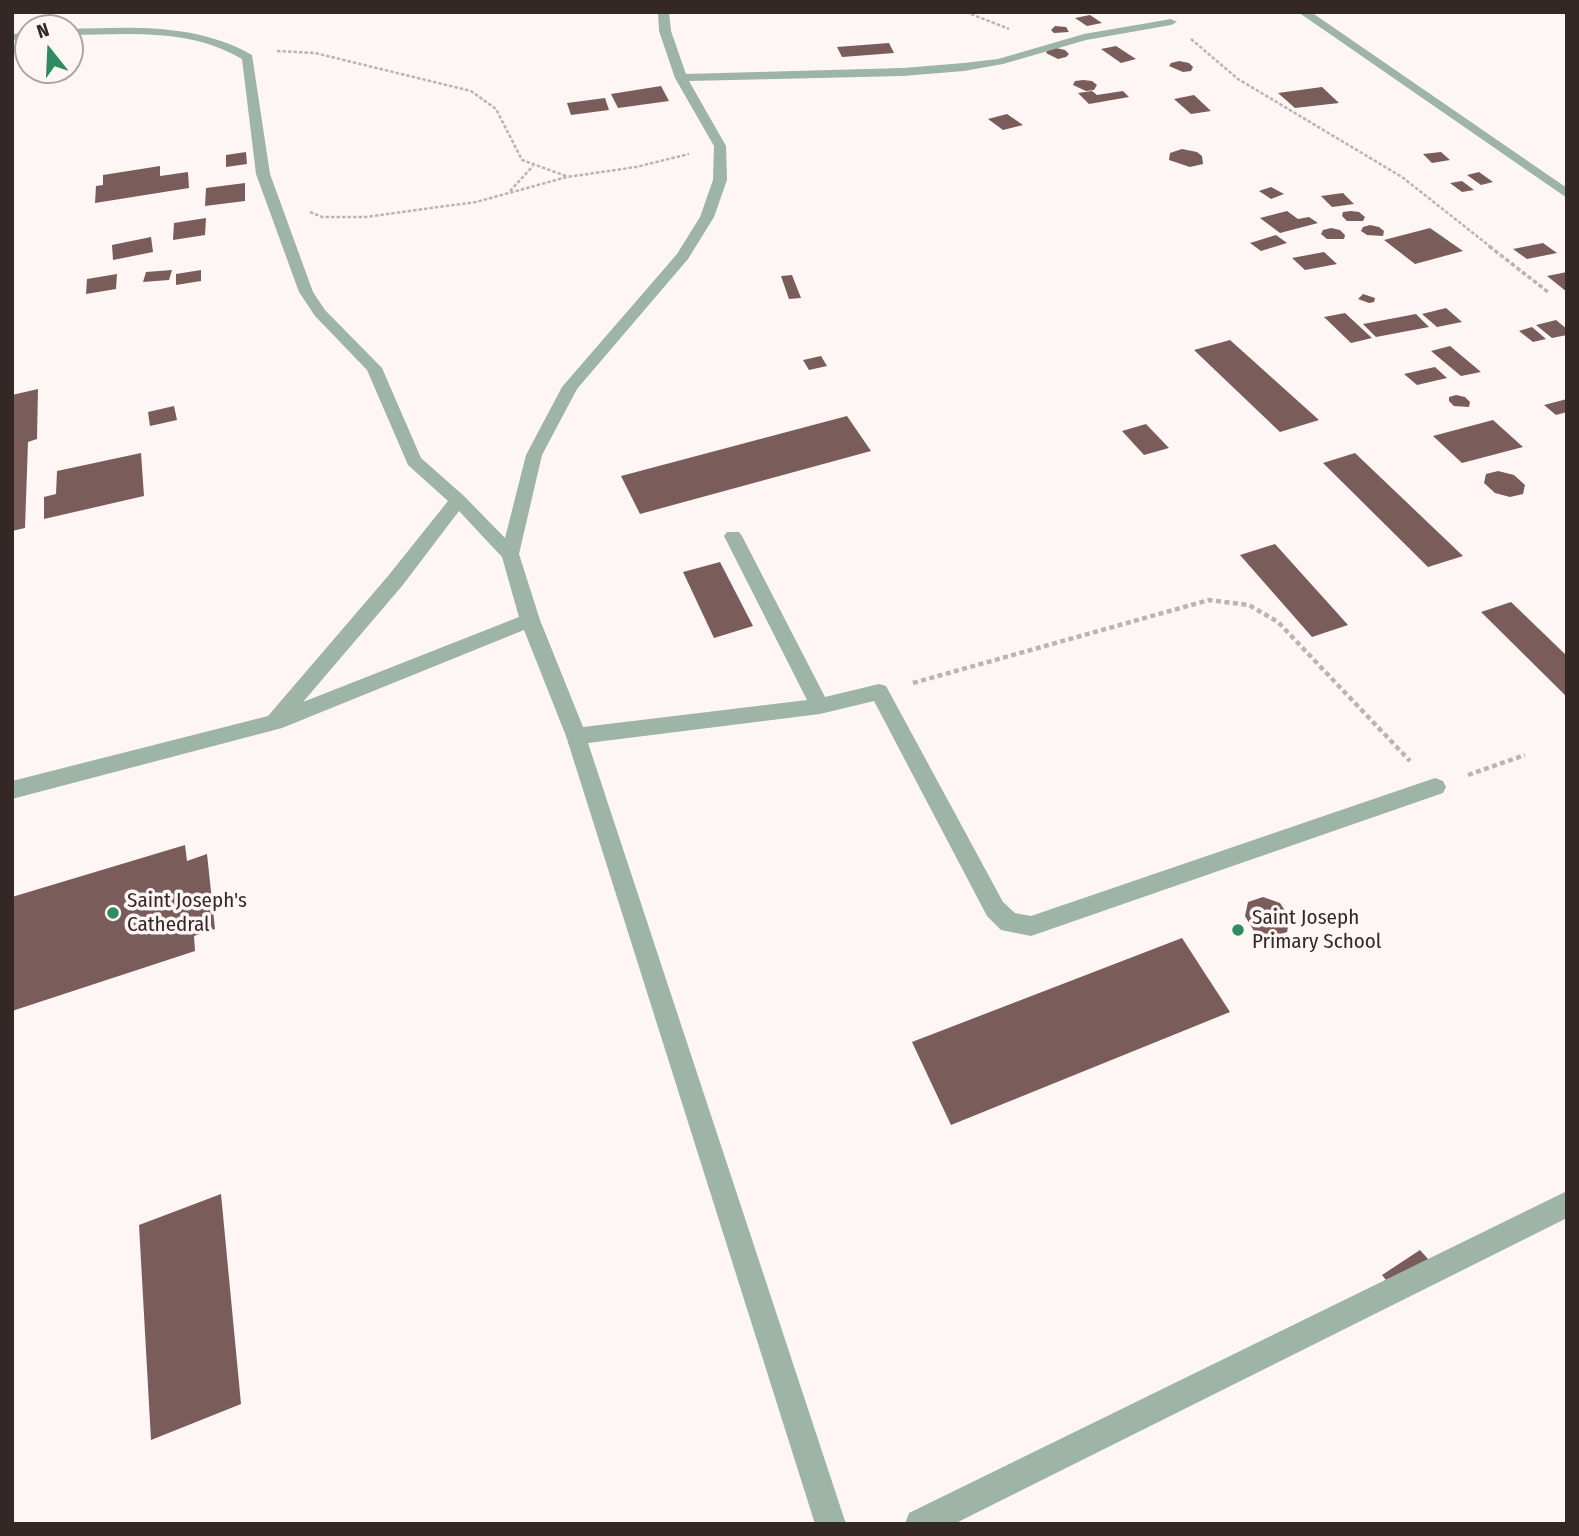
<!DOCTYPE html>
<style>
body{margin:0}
#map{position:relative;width:1579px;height:1536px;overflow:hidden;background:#fdf6f5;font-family:"Fira Sans Condensed",sans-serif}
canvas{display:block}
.frame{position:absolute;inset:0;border:14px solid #342827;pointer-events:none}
.north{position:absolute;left:14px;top:14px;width:70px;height:70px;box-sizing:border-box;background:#fdf6f5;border:2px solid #ada4a3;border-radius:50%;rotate:342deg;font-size:19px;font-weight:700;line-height:28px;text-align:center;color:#342827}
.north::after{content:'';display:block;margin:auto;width:24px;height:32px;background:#2e8b62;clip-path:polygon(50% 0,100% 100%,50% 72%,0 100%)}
</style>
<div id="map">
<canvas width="1579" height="1536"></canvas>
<div class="frame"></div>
<div class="north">N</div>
</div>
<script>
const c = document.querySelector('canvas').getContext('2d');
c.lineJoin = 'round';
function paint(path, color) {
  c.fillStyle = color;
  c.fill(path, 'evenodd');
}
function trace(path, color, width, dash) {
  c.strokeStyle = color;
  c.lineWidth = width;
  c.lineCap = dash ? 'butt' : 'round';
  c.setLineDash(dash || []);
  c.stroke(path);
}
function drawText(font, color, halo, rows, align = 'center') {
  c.font = font + ' "Fira Sans Condensed",sans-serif';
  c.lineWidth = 7;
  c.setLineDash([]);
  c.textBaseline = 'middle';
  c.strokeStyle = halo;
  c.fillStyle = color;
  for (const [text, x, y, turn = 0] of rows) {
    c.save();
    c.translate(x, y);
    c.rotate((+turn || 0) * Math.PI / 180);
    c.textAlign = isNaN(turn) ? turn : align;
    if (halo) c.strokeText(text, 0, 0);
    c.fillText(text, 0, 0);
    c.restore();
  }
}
paint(new Path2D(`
 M1090,15L1102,23L1087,26L1075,18Z
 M1055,26L1066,27L1069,32L1054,33L1051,30Z
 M889,43L894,53L842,57L837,47Z
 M1116,46L1136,59L1121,63L1101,49Z
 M1056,48L1065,50L1069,54L1066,57L1058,59L1046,53L1048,49Z
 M1179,61L1189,63L1193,67L1191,71L1183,72L1169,66L1171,63Z
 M1083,80L1092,81L1097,85L1094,90L1086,91L1073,85L1075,81Z
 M661,86L669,101L618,108L611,94Z
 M1322,87L1339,103L1295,108L1278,93Z
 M1092,91L1097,95L1123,91L1129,97L1089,104L1078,93Z
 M1194,95L1211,111L1191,114L1174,99Z
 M605,98L609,110L571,115L567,103Z
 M1007,114L1023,125L1003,130L988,119Z
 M1182,149L1197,152L1202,156L1203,164L1190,167L1169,160L1170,153Z
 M246,152L247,164L226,167V155Z
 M1441,152L1450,160L1432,163L1423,154Z
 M160,166V176L188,172L189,188L95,203L96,186L103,185V175Z
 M1479,172L1493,182L1481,185L1467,175Z
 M1462,181L1474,190L1462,192L1450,183Z
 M245,183V201L205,206L206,188Z
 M1271,187L1284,194L1271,199L1259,191Z
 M1343,193L1354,204L1332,207L1321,196Z
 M1287,211L1298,219L1309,217L1318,223L1280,233L1260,218Z
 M1351,211L1359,212L1365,217L1363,221H1347L1342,216L1343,212Z
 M206,218L205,235L173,240L174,223Z
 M1370,225L1379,227L1384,231L1383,236L1367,235L1361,231L1363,227Z
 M1331,228L1340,230L1345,235L1344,239H1327L1321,234L1323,230Z
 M1430,228L1463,251L1415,264L1384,240Z
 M1276,235L1287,243L1261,251L1250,243Z
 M151,237L153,252L113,260L112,245Z
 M1543,243L1557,253L1527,259L1513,249Z
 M1324,252L1337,264L1305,270L1292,258Z
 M172,270L169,280L143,282L146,272Z
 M201,270V281L176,285V274Z
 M1567,272V292L1547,276Z
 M117,274L116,289L86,294L87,279Z
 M792,275L801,298L789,299L781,276Z
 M1363,294L1375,298L1374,302L1369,303L1358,299Z
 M1446,308L1462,322L1437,327L1422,314Z
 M1345,313L1372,338L1351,343L1324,317Z
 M1416,314L1429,327L1376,337L1363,324Z
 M1556,320L1567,329V335L1552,338L1536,325Z
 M1532,327L1546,339L1533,342L1519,331Z
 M1230,340L1319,420L1280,432L1194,350Z
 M1450,346L1481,372L1461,376L1431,351Z
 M821,356L827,366L809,370L803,360Z
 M1435,367L1447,378L1417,385L1404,374Z
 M38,389L37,439L28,442L25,528L12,531V395Z
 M1456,395L1465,397L1470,402L1469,407L1454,406L1449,401V397Z
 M1567,399V412L1556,415L1544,405Z
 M174,406L177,420L150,426L148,412Z
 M847,416L871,451L640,514L621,476Z
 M1493,420L1523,447L1462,463L1433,436Z
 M1146,424L1169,448L1144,455L1122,431Z
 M141,453L144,496L44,519V497L56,494L57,471Z
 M1355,453L1463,556L1428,567L1323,463Z
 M1498,471L1514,475L1525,485L1523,494L1510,497L1495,493L1484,483L1486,474Z
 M1275,544L1348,625L1312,637L1240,555Z
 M720,562L753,626L714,638L683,572Z
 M1511,602L1567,656V697L1481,612Z
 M185,845L187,861L207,854L215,929L194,936L195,951L12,1011V897Z
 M1263,897L1280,903L1290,918L1287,932L1272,937L1254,931L1245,916L1248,902Z
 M1182,938L1230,1012L951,1125L912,1042Z
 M221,1194L241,1404L151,1440L139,1225Z
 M1420,1250L1436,1268L1398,1295L1382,1275Z`), '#7a5d5b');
trace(new Path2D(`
 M966,12L1009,29
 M1191,39L1238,79L1402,177L1492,248
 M277,51L315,53L471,91L496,109L522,160L566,176
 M510,191L533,166
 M310,212L322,217H365L476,202L567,177L636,167L689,154`), '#bcb3b2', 2.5, [3.5, 2]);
trace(new Path2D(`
 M1489,246L1548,292`), '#bcb3b2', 3.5, [4.5, 2.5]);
trace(new Path2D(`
 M913,683L1209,600L1249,605L1278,622L1410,761
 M1468,775L1525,755`), '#bcb3b2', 4.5, [5, 3.5]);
paint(new Path2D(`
 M658,12H669L671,31L686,74L903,68L964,63L998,59L1084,34L1171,19L1177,22L1171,25L1086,40L1003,64L964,71L903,76L689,81L726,146L727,180L714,217L688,259L577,389L542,455L519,554L540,620L583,727L807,700L724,536L727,532H739L742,536L825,697L879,684L886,686L1003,902L1015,913L1031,916L1435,778L1443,781L1446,787L1443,793L1031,936L1001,930L987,916L874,701L820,714L588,743L846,1524H815L566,736L524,630L282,728L12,799V781L268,716L388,576L448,501L408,465L367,370L315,316L299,292L256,174L242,59C191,28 127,34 70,35V29C131,27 197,23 252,55L270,174L313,292L325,310L382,368L421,458L464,496L505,538L526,455L562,387L677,254L700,217L713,180L714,146L675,78L659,31ZM459,511L502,557L519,617L303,702L402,586Z
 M1298,12H1311L1567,188V198Z
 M28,33V39L12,40V34Z
 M1567,1191V1218L954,1524H905L909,1513Z`), '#9db4a7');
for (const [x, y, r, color] of [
 [113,913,7,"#2e8b62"],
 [1238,930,7,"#2e8b62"]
]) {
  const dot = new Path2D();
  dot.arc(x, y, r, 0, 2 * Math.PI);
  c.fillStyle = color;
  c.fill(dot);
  trace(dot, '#fdf6f5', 2.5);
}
drawText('21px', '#342827', '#fdf6f5', [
 ["Saint Joseph's",127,901],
 ["Cathedral",127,925],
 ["Saint Joseph",1252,918],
 ["Primary School",1252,942]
], 'left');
</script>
